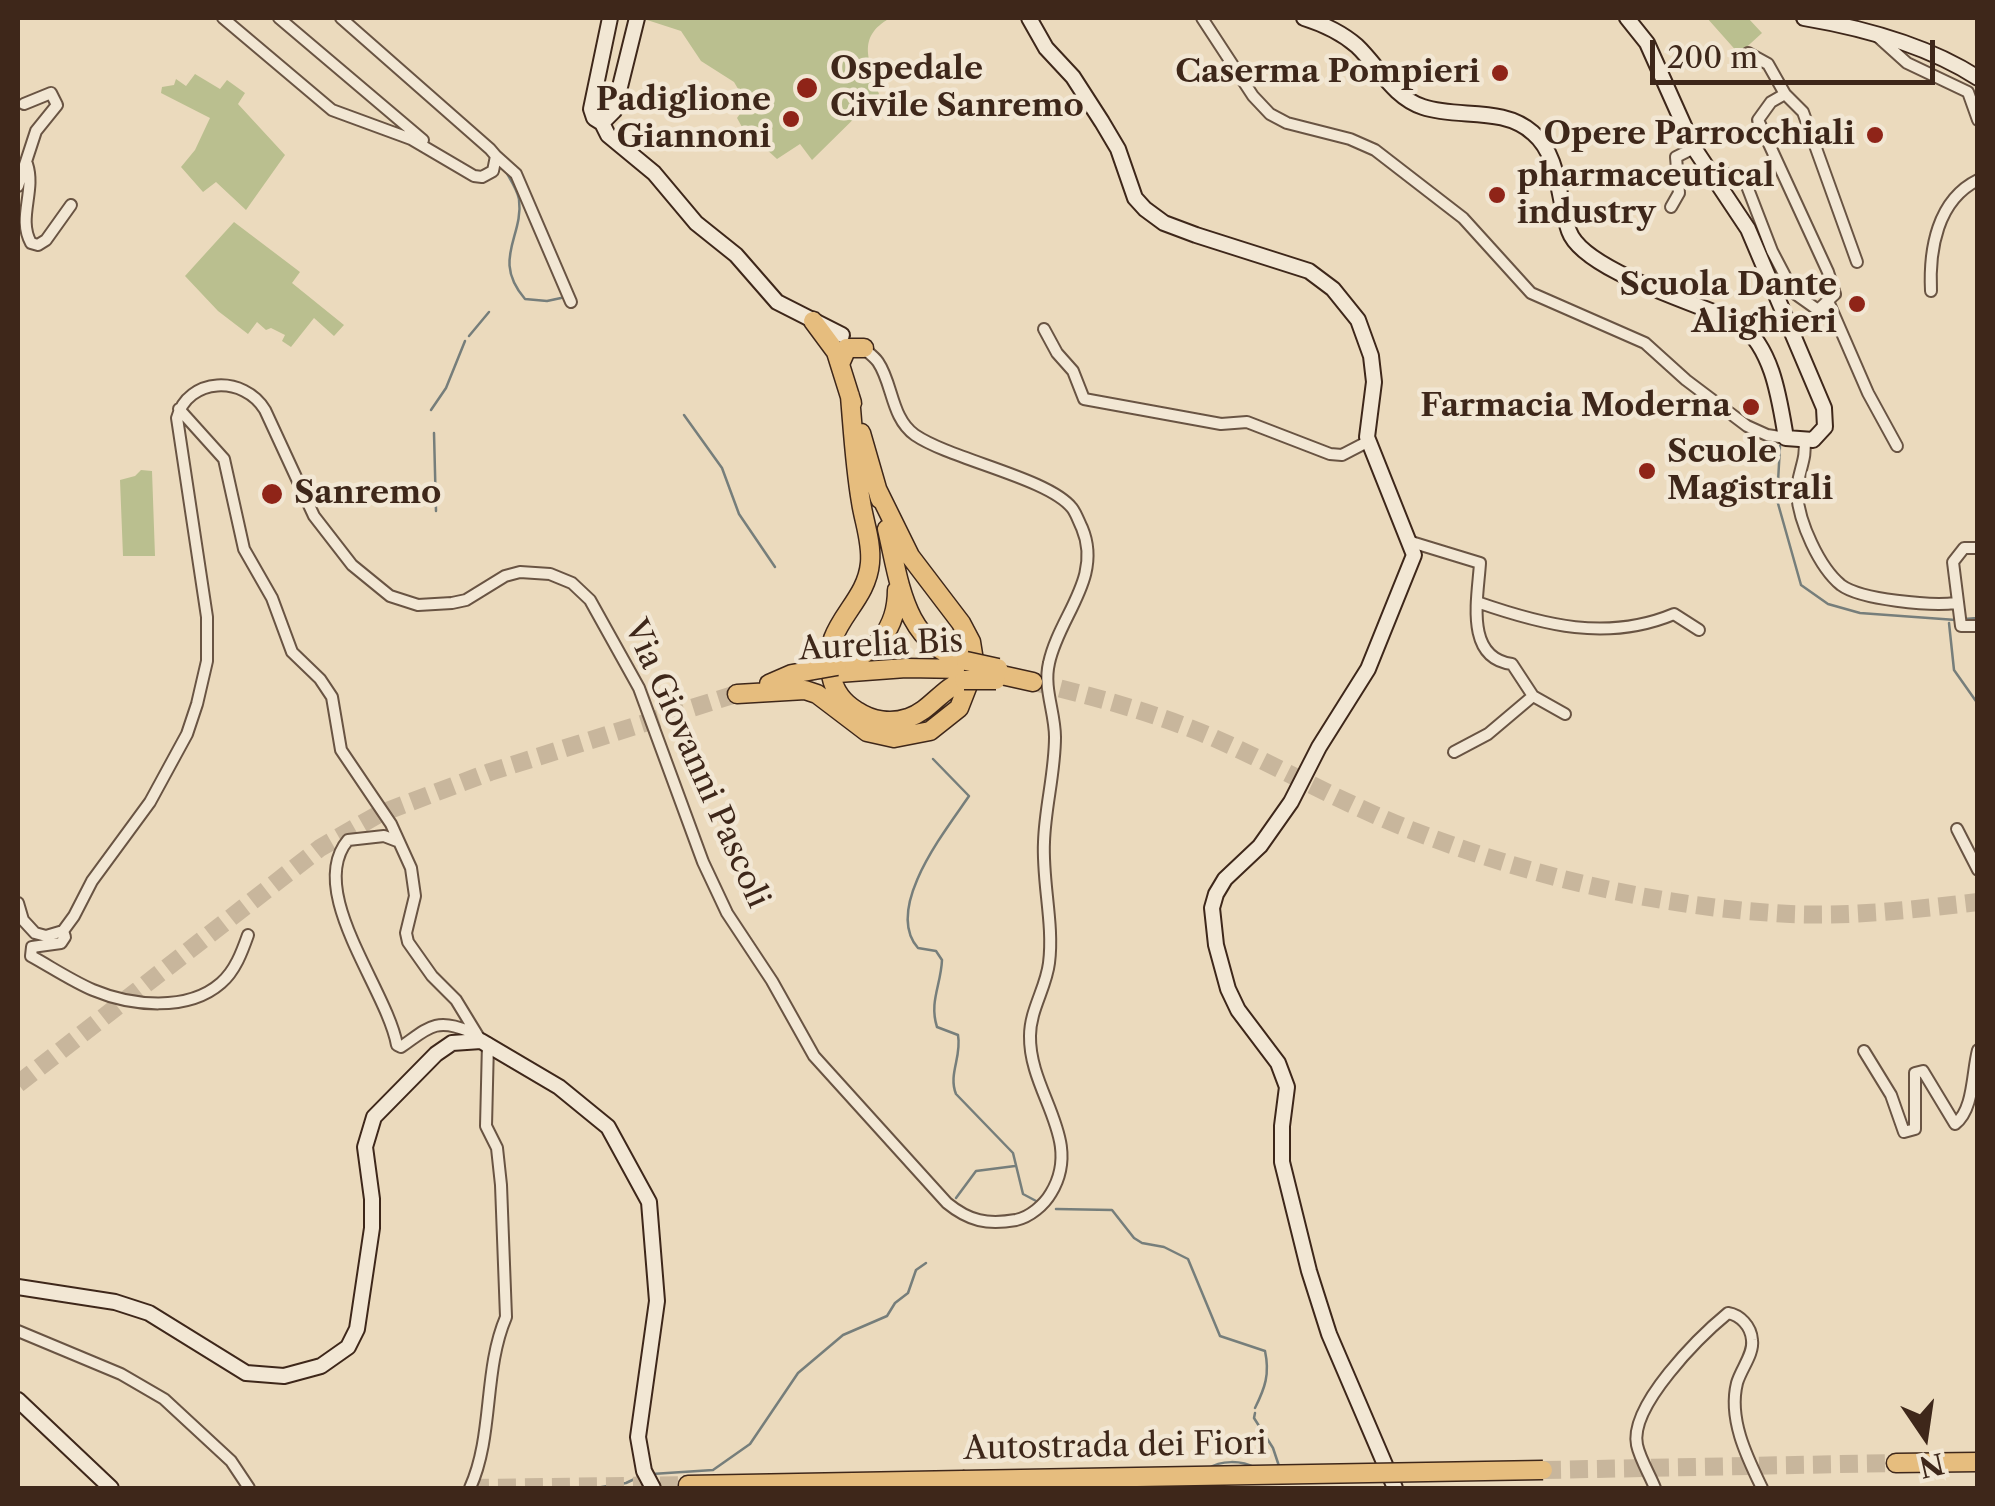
<!DOCTYPE html>
<style>
body{margin:0}
#map{position:relative;width:1995px;height:1506px;overflow:hidden;background:#ebdabd;font-family:"Libre Caslon Text",serif}
canvas{display:block}
.frame{position:absolute;inset:0;border:20px solid #3e271a;pointer-events:none}
.north{position:absolute;left:1875px;top:1386px;width:100px;height:100px;-webkit-text-stroke:8px #f2e7d4;paint-order:stroke;rotate:167deg;font-size:28px;font-weight:700;line-height:40px;text-align:center;color:#3e271a}
.north::after{content:'';display:block;margin:auto;width:35px;height:45px;background:#3e271a;clip-path:polygon(50% 0,100% 100%,50% 72%,0 100%)}
.scale{position:absolute;left:1650px;top:40px;width:285px;height:45px;box-sizing:border-box;border:5px solid #3e271a;border-top:0;padding-left:12px;font-size:30px;line-height:35px;white-space:nowrap;color:#3e271a;-webkit-text-stroke:8px #f2e7d4;paint-order:stroke}
</style>
<div id="map">
<canvas width="1995" height="1506"></canvas>
<div class="frame"></div>
<div class="north">N</div>
<div class="scale">200 m</div>
</div>
<script>
const c = document.querySelector('canvas').getContext('2d');
c.lineJoin = 'round';
function paint(path, color) {
  c.fillStyle = color;
  c.fill(path, 'evenodd');
}
function trace(path, color, width, dash) {
  c.strokeStyle = color;
  c.lineWidth = width;
  c.lineCap = dash ? 'butt' : 'round';
  c.setLineDash(dash || []);
  c.stroke(path);
}
function drawText(font, color, halo, rows, align = 'center') {
  c.font = font + ' "Libre Caslon Text",serif';
  c.lineWidth = 9;
  c.setLineDash([]);
  c.textBaseline = 'middle';
  c.strokeStyle = halo;
  c.fillStyle = color;
  for (const [text, x, y, turn = 0] of rows) {
    c.save();
    c.translate(x, y);
    c.rotate((+turn || 0) * Math.PI / 180);
    c.textAlign = isNaN(turn) ? turn : align;
    if (halo) c.strokeText(text, 0, 0);
    c.fillText(text, 0, 0);
    c.restore();
  }
}
paint(new Path2D(`
 M890,18C855,38 870,61 879,94L812,160L800,144L777,159L742,127L737,118L747,104L734,82L701,61L681,31L644,19Z
 M1707,18H1748L1762,33L1739,54Z
 M195,74L220,89L227,80L245,93L238,104L285,155L246,210L216,182L203,192L181,167L195,150L210,118L161,93L162,87L174,85L176,79L186,86Z
 M234,222L300,272L292,283L344,325L334,336L314,318L291,347L282,341L285,335L271,328L266,330L257,322L248,334L218,311L185,276Z
 M141,470L152,471L155,556H123L120,480L135,476Z`), '#babf8f');
trace(new Path2D(`
 M505,170C510,179 517,189 519,199C524,237 491,259 525,299L547,301L561,298
 M469,336L489,312
 M431,410L446,388L465,341
 M684,415L722,468L739,514L775,567
 M434,433L436,511
 M1780,446L1777,500L1801,585L1828,604L1860,613L1956,620
 M1964,619L1978,618
 M1949,623L1954,670L1978,704
 M933,759L969,796C946,830 883,908 918,948L936,951L942,960C941,985 929,1002 937,1027L958,1035C962,1057 948,1074 956,1094L1013,1153L1023,1194L1038,1202
 M956,1198L976,1171L1015,1166
 M1056,1209L1112,1210L1134,1238L1142,1243L1164,1247L1188,1259L1220,1336L1265,1351C1270,1374 1265,1388 1255,1408
 M1255,1413L1254,1418L1273,1448L1279,1466
 M1207,1469C1221,1460 1241,1460 1256,1468
 M652,1474L713,1470L750,1444L798,1373L843,1335L887,1316L895,1303L908,1293L916,1270L926,1263
 M596,1488L626,1483L641,1476`), '#767e7b', 2.5);
trace(new Path2D(`
 M1034,682C1092,696 1152,712 1207,735C1274,764 1338,801 1406,828C1522,874 1649,905 1774,913C1842,918 1910,910 1978,902
 M18,1084L320,848L379,814L490,772L733,695
 M1543,1470L1896,1463
 M471,1488L688,1485`), '#c8b69c', 18, [18, 9]);
const street = new Path2D(`
 M223,18L332,110L411,139L474,176L482,177L493,171L496,156L490,149L341,18
 M279,18L423,140
 M1202,18L1253,96L1270,114L1287,123L1350,139L1375,150L1463,218L1531,293L1645,343L1686,380L1747,426L1767,435L1786,438
 M1877,36L1907,63L1968,92L1978,120
 M1748,53L1768,64L1785,94
 M496,156L516,174L571,302
 M27,164C36,191 17,218 31,243L38,245L46,240L71,205
 M18,186L36,131L57,105L51,93L24,104
 M1722,186L1730,174L1738,175L1745,181L1772,251L1794,293L1818,310L1835,294L1828,272L1758,120L1771,102L1785,94L1803,112L1857,262
 M1671,207L1679,193L1676,157L1694,148
 M1931,291C1929,250 1937,200 1978,180
 M1828,301L1868,393L1897,446
 M1044,329L1057,353L1073,371L1084,399L1221,424L1247,422L1330,454L1342,455L1369,441
 M179,409L224,459L244,549L272,598L292,652L320,679L332,697L341,750L391,824L411,868L415,896L406,933L408,942L432,976L456,1000L481,1041
 M1804,440C1808,459 1796,475 1797,494C1799,522 1819,567 1841,585C1861,600 1931,606 1956,603
 M1408,541L1480,563C1478,597 1464,658 1512,664L1533,696L1565,714
 M1978,548H1964L1953,562L1961,626H1978
 M1477,602C1543,625 1607,642 1674,614L1699,630
 M1454,752L1488,734L1533,696
 M1957,829L1978,870
 M397,841L384,836L348,840C305,891 387,989 397,1045L401,1047C427,1029 435,1017 468,1031L473,1039
 M18,903L23,920L35,933L46,936L63,931L74,916L92,881L150,802L187,734L197,704L207,661V617L177,418C188,377 244,375 265,410L314,516L352,565L390,596L418,605L452,603L466,600L505,576L520,572L550,574L572,583L590,600L639,688L703,862L727,913L772,981L814,1056L947,1203C969,1221 987,1225 1016,1220C1030,1217 1044,1205 1051,1193C1084,1139 1029,1093 1030,1036C1030,1010 1046,988 1049,963C1054,924 1042,882 1044,842C1045,807 1055,773 1055,737C1055,712 1043,688 1049,663C1059,616 1103,578 1082,528C1079,522 1076,513 1072,508C1048,478 952,460 915,435C891,418 893,384 878,362C874,356 866,351 861,346
 M63,931L65,937L61,943L32,947L31,956C51,967 72,981 93,990C131,1006 188,1012 221,983C235,971 242,952 248,935
 M1864,1051L1891,1095L1904,1132L1915,1129V1073L1923,1071L1955,1124C1974,1110 1972,1072 1978,1050
 M18,1331L121,1374L164,1399L231,1461L249,1488
 M470,1488C494,1435 483,1371 506,1317L501,1185L497,1148L486,1126L488,1043
 M1655,1488C1650,1475 1640,1459 1637,1445C1629,1406 1700,1336 1728,1313C1740,1315 1751,1326 1752,1340C1754,1354 1741,1369 1737,1383C1728,1419 1747,1457 1762,1488`);
const secondary = new Path2D(`
 M610,18L591,109L594,118L602,123L608,135L654,173L696,223L736,255L777,302L842,335
 M1029,18L1046,48L1073,77L1102,122L1118,149L1135,198L1145,209L1164,223L1196,235L1309,271L1333,289L1358,320L1371,356L1374,382L1367,437L1414,555L1368,669L1319,747L1291,802L1260,846L1225,879L1216,894L1212,908L1216,945L1228,989L1238,1010L1278,1063L1287,1087L1282,1126V1162L1309,1271L1329,1334L1395,1488
 M1304,18C1323,24 1341,32 1357,46C1379,67 1393,97 1423,107C1459,119 1503,106 1533,133C1561,157 1557,199 1569,231C1583,271 1700,304 1740,323C1773,350 1779,397 1786,438L1813,440L1825,427L1824,408L1748,229L1694,148L1647,43L1627,18
 M1804,18C1863,28 1927,45 1978,78
 M602,123L614,111L637,18
 M18,1287L115,1302L149,1313L246,1373L284,1376L321,1366L348,1347L357,1329L372,1228V1199L365,1147L374,1117L436,1054L452,1043L481,1041L559,1087L608,1127L649,1202L657,1301L638,1437L644,1471L653,1488
 M18,1400L111,1488`);
const highway = new Path2D(`
 M813,321L836,352L852,403
 M840,364L847,348H864
 M850,396C853,431 855,467 861,502C864,522 872,542 870,563C866,607 820,624 831,675C834,690 843,703 857,711C872,721 891,724 908,718C930,711 942,688 964,680
 M861,433L880,499
 M887,529C900,584 904,644 966,661
 M837,666C875,654 897,630 897,590
 M838,673L906,668L965,669
 M997,674L1033,682
 M769,684L792,674L820,669
 M737,694L805,690L817,694L867,732L894,738L930,731L959,708L975,667L971,642L961,623L910,556L877,489
 M1896,1463L1978,1462
 M688,1485L963,1480`);
trace(street, '#695443', 14);
trace(secondary, '#3e271a', 18);
trace(highway, '#3e271a', 21);
trace(street, '#f2e7d4', 10);
trace(secondary, '#f2e7d4', 14);
trace(highway, '#e6bd7e', 18);
const highwayBridge = new Path2D(`
 M966,661L998,668
 M820,669L837,666
 M964,680H996
 M963,1480L1543,1470`);
trace(highwayBridge, '#3e271a', 21, []);
trace(highwayBridge, '#e6bd7e', 18);
for (const [x, y, r, color] of [
 [1500,73,10,"#8f2418"],
 [807,88,12,"#8f2418"],
 [791,119,10,"#8f2418"],
 [1875,135,10,"#8f2418"],
 [1497,195,10,"#8f2418"],
 [1857,304,10,"#8f2418"],
 [1751,407,10,"#8f2418"],
 [1647,471,10,"#8f2418"],
 [272,494,12,"#8f2418"]
]) {
  const dot = new Path2D();
  dot.arc(x, y, r, 0, 2 * Math.PI);
  c.fillStyle = color;
  c.fill(dot);
  trace(dot, '#f2e7d4', 4);
}
drawText('bold 32px', '#3e271a', '#f2e7d4', [
 ["Ospedale",830,70,"left"],
 ["Civile Sanremo",830,107,"left"],
 ["Caserma Pompieri",1480,73],
 ["Padiglione",771,101],
 ["Giannoni",771,138],
 ["Opere Parrocchiali",1855,135],
 ["pharmaceutical",1517,177,"left"],
 ["industry",1517,214,"left"],
 ["Scuola Dante",1837,286],
 ["Alighieri",1837,323],
 ["Farmacia Moderna",1731,407],
 ["Scuole",1667,453,"left"],
 ["Magistrali",1667,490,"left"],
 ["Sanremo",294,494,"left"]
], 'right');
drawText('32px', '#3e271a', '#f2e7d4', [
 ["Aurelia Bis",881,646,-3],
 ["Via Giovanni Pascoli",696,764,66],
 ["Autostrada dei Fiori",1115,1447,-1]
]);
</script>
